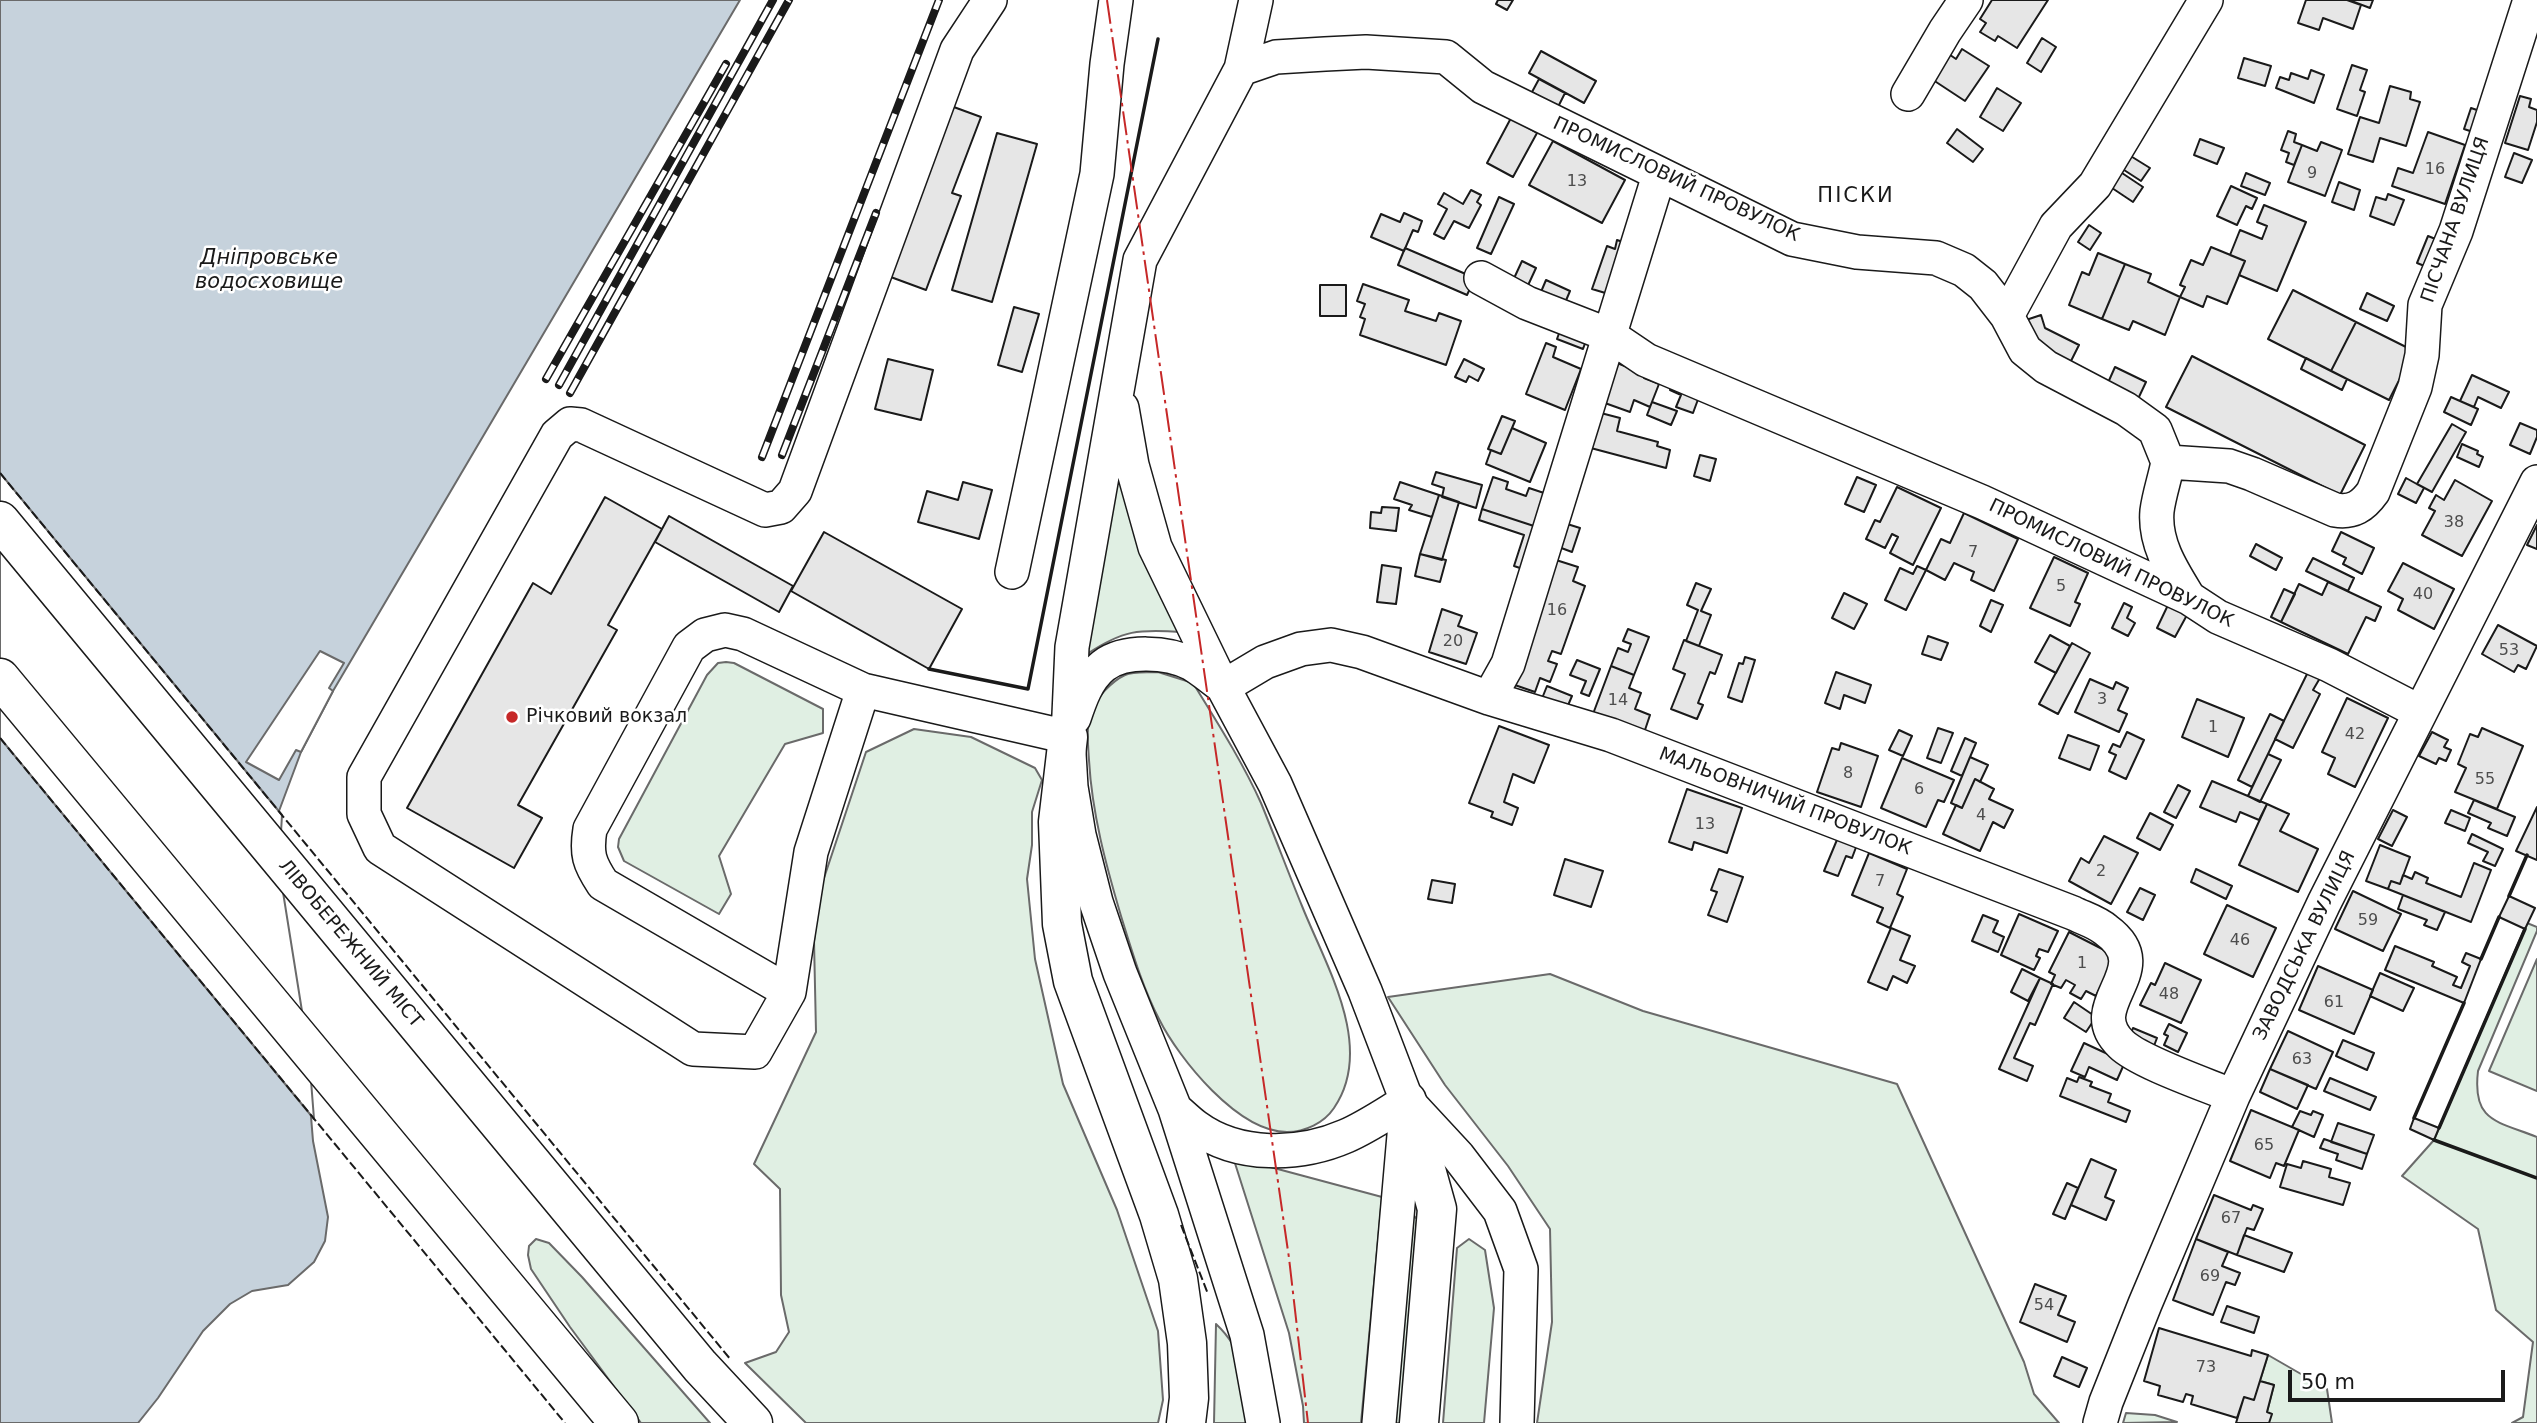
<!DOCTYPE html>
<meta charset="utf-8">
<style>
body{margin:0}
#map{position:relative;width:2537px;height:1423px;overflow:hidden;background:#fff;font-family:"DejaVu Sans",sans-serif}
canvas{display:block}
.scale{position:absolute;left:2288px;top:1370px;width:217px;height:32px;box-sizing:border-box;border:4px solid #1a1a1a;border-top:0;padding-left:9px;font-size:21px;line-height:24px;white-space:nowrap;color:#1a1a1a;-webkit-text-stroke:5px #fff;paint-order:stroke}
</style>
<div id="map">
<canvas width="2537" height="1423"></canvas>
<div class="scale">50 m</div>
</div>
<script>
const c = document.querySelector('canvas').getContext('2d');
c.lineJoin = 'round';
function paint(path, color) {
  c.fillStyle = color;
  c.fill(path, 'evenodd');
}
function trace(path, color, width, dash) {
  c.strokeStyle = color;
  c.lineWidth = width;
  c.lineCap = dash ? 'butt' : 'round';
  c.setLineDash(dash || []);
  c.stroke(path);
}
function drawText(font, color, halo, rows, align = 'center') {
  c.font = font + ' "DejaVu Sans",sans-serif';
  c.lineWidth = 5;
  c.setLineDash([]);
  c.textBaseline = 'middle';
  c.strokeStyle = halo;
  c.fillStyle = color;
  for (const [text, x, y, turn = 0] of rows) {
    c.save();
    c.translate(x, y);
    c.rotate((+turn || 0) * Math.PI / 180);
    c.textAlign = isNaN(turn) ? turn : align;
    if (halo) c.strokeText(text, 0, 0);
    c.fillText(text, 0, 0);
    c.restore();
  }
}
const green = new Path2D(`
 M1115,469L1181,632C1139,629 1123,630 1087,654Z
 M726,662L734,663L823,709V733L785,744L719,856L731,894L719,914L624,861L618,847L619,839L707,675L718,663Z
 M1158,672L1193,683C1217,722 1242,761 1261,803C1275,837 1288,872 1302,906C1325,964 1376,1047 1334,1108C1324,1123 1305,1132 1287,1132C1238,1132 1179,1059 1159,1019C1142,986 1132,951 1121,916C1106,865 1092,814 1089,760C1088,745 1086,725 1091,711C1096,698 1112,681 1125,675C1134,671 1148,673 1158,672Z
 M914,729L971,737L1035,768L1042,780L1032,812V845L1027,879L1035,959L1063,1084L1117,1210L1158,1331L1163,1400L1158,1423H806L745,1363L776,1352L789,1332L781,1295L780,1189L754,1164L816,1032L814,941L820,890L866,752Z
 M2527,923L2537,927V931L2478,1071C2472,1122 2497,1121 2537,1137V1423H2512L2523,1417L2533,1342L2496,1310L2478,1229L2402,1176L2434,1140Z
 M2537,959V1091L2489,1071Z
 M1550,974L1643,1011L1897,1084L2024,1362L2034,1394L2059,1423H1537L1552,1322L1550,1229L1508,1166L1445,1085L1388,997Z
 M1233,1157L1382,1197L1361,1423H1304L1303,1406L1289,1333Z
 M1413,1215L1417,1219L1402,1423H1392Z
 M536,1239L549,1243L582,1277L710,1423H641L570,1327L531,1269L528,1255L529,1246Z
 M1469,1239L1485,1250L1494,1308L1484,1423H1443L1457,1248Z
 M1216,1324C1247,1353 1246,1383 1246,1423H1214Z
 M2268,1355L2327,1389L2332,1423H2269L2267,1412L2274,1385L2260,1381Z
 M2126,1413L2155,1415L2177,1422L2123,1423Z`);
paint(green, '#e0efe3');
trace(green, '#6a6a6a', 2);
const water = new Path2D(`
 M0,0H740L333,691L301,752L279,811L275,867L306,1055L313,1141L328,1217L325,1241L314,1262L288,1285L252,1291L230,1304L203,1331L158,1398L138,1423H0Z`);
paint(water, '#c6d2dc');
trace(water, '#6a6a6a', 2);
const pier = new Path2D(`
 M0,473L282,815L279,867L309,1055L314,1119L0,738Z
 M320,651L344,663L329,688L333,691L301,752L296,750L279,780L246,762Z`);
paint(pier, '#fff');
trace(pier, '#6a6a6a', 2);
const building = new Path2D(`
 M1498,0H1513L1507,10L1496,4Z
 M1992,0H2048L2017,48L1998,36L1995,41L1980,32L1986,23L1980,19Z
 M2306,0H2347L2361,5L2353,29L2323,18L2319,30L2298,23Z
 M2349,0H2373L2370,8Z
 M2042,38L2056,47L2041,72L2027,63Z
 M1962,49L1989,66L1965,101L1927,76L1943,50L1956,59Z
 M1541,51L1596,81L1584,103L1529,73Z
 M2244,58L2271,66L2265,86L2238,78Z
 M2352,65L2367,70L2360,90L2365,92L2357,116L2337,109Z
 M2311,70L2324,75L2314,103L2276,88L2280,77L2289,80L2291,73L2308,79Z
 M1539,79L1565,93L1558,107L1532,92Z
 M2390,86L2411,92L2410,99L2420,102L2406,146L2380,138L2373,162L2348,154L2360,117L2379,123Z
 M1997,88L2021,103L2003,131L1980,117Z
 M2520,96L2531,99L2529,107L2537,110V122L2528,150L2505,143Z
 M951,106L981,117L952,193L961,196L926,290L888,276Z
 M2471,108L2483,112L2476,133L2464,129Z
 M1511,118L1537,133L1513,177L1487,163Z
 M1957,129L1983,149L1973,162L1947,143Z
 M2288,131L2296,134L2294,142L2302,145L2294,165L2286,162L2289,153L2281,150Z
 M2428,132L2465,145L2445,204L2392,186L2398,168L2413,173Z
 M997,133L1037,144L992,302L952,290Z
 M2200,139L2224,148L2217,164L2194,155Z
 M1553,141L1625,180L1602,223L1529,185Z
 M2321,142L2342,150L2325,196L2288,182L2302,145L2317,151Z
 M2514,153L2532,160L2522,183L2505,177Z
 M2129,155L2150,168L2141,181L2121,168Z
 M2119,171L2143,187L2133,202L2109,186Z
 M2246,173L2270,183L2265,195L2241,186Z
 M2339,182L2360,190L2354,210L2332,202Z
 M2231,186L2257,198L2252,209L2246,206L2237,225L2217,216Z
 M1471,190L1481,195L1477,202L1481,205L1469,228L1454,221L1444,239L1434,234L1447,209L1438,204L1444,193L1463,204Z
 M2388,194L2404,200L2394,225L2370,216L2376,197L2386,200Z
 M1499,197L1514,204L1491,254L1477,248Z
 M2264,205L2306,222L2277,291L2239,275L2245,261L2230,255L2240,230L2262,239L2267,226L2257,222Z
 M1404,213L1422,221L1418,232L1413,230L1404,251L1371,237L1381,214L1400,222Z
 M2089,225L2101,233L2090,250L2078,242Z
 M2428,236L2443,242L2432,269L2417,263Z
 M1617,240L1629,244L1612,295L1592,289L1607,246L1615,249Z
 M2211,247L2245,261L2227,304L2207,296L2203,307L2180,297L2185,287L2180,285L2191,260L2203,265Z
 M1405,248L1475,278L1467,295L1398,265Z
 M2098,253L2125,264L2102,319L2069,305L2082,272L2089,275Z
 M1522,261L1536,268L1524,294L1510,287Z
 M2125,264L2151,274L2148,282L2180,297L2165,335L2133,321L2129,330L2102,319Z
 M1546,280L1570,291L1562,310L1538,299Z
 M1363,284L1409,300L1405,311L1436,321L1439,313L1461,321L1446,365L1360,335L1365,319L1360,317L1365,304L1357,301Z
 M1320,285H1346V316H1320Z
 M2293,290L2356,322L2331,371L2268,339Z
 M2367,293L2394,306L2387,321L2360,309Z
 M1014,307L1039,314L1022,372L998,365Z
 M2041,315L2045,328L2079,345L2069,365L2031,345L2023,321Z
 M2356,322L2414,351L2389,400L2331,371Z
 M1562,325L1588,335L1583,349L1557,339Z
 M1546,343L1556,347L1553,357L1581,369L1565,410L1526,394Z
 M2192,356L2365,445L2340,495L2166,407Z
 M2306,358L2347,379L2342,390L2301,369Z
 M888,359L933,370L921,420L875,409Z
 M1464,359L1484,369L1478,381L1469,376L1466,382L1455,377Z
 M1617,363L1645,374L1644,378L1659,384L1650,407L1634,400L1630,412L1602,402Z
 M2115,367L2146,382L2138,399L2107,385Z
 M2472,375L2509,392L2501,408L2478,397L2474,407L2460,401Z
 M1673,384L1700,394L1693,413L1676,407L1681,395L1670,390Z
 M2451,397L2478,409L2471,425L2444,412Z
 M1652,402L1677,411L1671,425L1647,415Z
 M1597,412L1620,418L1617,431L1658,442L1657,446L1670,450L1666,468L1587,447Z
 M1502,416L1515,421L1501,454L1488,449Z
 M2520,423L2537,430V437L2530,454L2510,445Z
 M2452,424L2466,432L2432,492L2417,484Z
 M1512,428L1546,443L1530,482L1486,464L1491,450L1501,454Z
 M2462,444L2478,451L2477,454L2483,457L2479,467L2457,457Z
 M1700,455L1716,459L1710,481L1694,476Z
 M1436,472L1482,485L1476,508L1442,497L1444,488L1432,484Z
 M1493,477L1508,482L1506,489L1526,496L1529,488L1544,493L1540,528L1482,509Z
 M1857,477L1876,485L1864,512L1845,504Z
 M2406,478L2424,488L2416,503L2398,494Z
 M2455,480L2492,501L2462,556L2422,535L2435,511L2429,508L2436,495L2444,500Z
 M963,482L992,490L979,539L918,522L927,491L958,500Z
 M1400,482L1439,495L1432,517L1409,510L1412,505L1394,499Z
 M1897,487L1941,508L1913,565L1890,553L1898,537L1892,534L1885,548L1866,539L1875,520L1880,522Z
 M1439,495L1459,502L1442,560L1420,554Z
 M605,497L662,529L608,625L617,630L518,805L542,818L514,868L407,808L533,583L551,594Z
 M1382,507L1399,508L1396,531L1370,528L1371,512L1381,513Z
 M1482,509L1540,528L1526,570L1514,566L1524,535L1479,520Z
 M1964,513L2018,539L1994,591L1971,580L1974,572L1954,563L1945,580L1926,570L1941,539L1950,543Z
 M669,516L793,586L779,612L655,542Z
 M1564,523L1580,528L1572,552L1556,546Z
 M2537,525V549L2527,545Z
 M824,532L962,609L929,669L791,591Z
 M2341,532L2374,548L2362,574L2343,564L2346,558L2332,551Z
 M2256,544L2282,558L2276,570L2250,556Z
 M1420,554L1446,560L1440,582L1415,576Z
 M2054,557L2088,573L2075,602L2080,604L2070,626L2030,608Z
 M2313,558L2354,578L2348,591L2306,571Z
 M1556,560L1578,567L1573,581L1585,586L1561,654L1552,651L1548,661L1557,664L1550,682L1540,678L1535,692L1509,683Z
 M2403,563L2454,589L2434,629L2398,610L2403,599L2388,591Z
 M1382,565L1401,568L1396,604L1377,602Z
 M1917,566L1926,570L1906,610L1885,600L1900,568L1913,574Z
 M2328,582L2381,607L2375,621L2366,617L2348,654L2281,622L2299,584L2322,595Z
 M1696,583L1711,589L1701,611L1711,615L1699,646L1686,641L1698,610L1687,605Z
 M2284,589L2295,594L2281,622L2271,617Z
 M1844,593L1867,604L1854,629L1832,618Z
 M1991,600L2003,605L1991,632L1980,626Z
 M2124,603L2132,607L2127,618L2135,623L2128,636L2112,628Z
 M2168,605L2187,615L2175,637L2157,628Z
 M1442,609L1462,616L1458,626L1477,633L1466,664L1429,652Z
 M2498,625L2537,646L2526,669L2518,665L2514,672L2482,654Z
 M1628,629L1649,637L1634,675L1611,666L1618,648L1628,652L1631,644L1623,641Z
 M2050,635L2070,646L2056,673L2035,662Z
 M1928,636L1948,643L1941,660L1922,654Z
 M1684,640L1722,655L1715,674L1710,672L1698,703L1703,705L1697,719L1671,709L1685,674L1673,669Z
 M2072,643L2090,653L2058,714L2039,704Z
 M1745,657L1755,660L1742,702L1728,697L1739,663L1743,664Z
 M1577,660L1600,669L1589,696L1581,693L1586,681L1570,675Z
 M1611,666L1634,675L1629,688L1641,693L1635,709L1650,715L1644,733L1593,714Z
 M1836,672L1871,685L1865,703L1844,695L1840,709L1825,703Z
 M2308,672L2320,678L2313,690L2320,694L2293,748L2275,739Z
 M2090,679L2113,689L2116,682L2128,688L2118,710L2127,714L2119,732L2075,712Z
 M1547,686L1572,696L1566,710L1541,701Z
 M2347,698L2388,718L2355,787L2328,774L2335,758L2322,752Z
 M2197,699L2244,718L2228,757L2182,737Z
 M2270,714L2284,721L2252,787L2238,780Z
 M1499,726L1549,745L1534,783L1513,774L1504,802L1518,808L1512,825L1491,817L1493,812L1469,803Z
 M1938,728L1953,733L1941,763L1927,758Z
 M2482,728L2523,746L2497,809L2455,792L2466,768L2458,764L2470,734L2478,737Z
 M1899,730L1912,736L1903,756L1889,750Z
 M2127,732L2144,740L2126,779L2109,771L2116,755L2109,752L2113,744L2120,747Z
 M2432,732L2448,740L2444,747L2451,750L2446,761L2439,758L2436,764L2419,756Z
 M2068,735L2099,746L2090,770L2059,758Z
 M1965,738L1976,743L1962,776L1951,771Z
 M1841,743L1878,756L1861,807L1817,792L1832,748L1839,750Z
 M2268,754L2281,760L2260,802L2248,796Z
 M1970,757L1988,765L1980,782L1975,779L1962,808L1951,803Z
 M1902,758L1954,780L1944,802L1938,800L1926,827L1881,808Z
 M1975,779L1994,789L1989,799L2013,810L2004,828L1993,822L1980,851L1943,834L1956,805L1962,808Z
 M2212,781L2267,804L2259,820L2240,812L2236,822L2200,807Z
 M2178,785L2190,791L2176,818L2164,812Z
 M1687,789L1742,808L1727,853L1694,842L1692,850L1669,842Z
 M2474,800L2515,817L2507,836L2488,828L2491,823L2468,813Z
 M2267,804L2289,814L2280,831L2318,849L2298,892L2239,865Z
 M2537,807V860L2516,851Z
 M2393,810L2407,817L2392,846L2378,839Z
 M2451,810L2470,818L2465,831L2445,823Z
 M2150,813L2173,825L2160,850L2137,838Z
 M2472,834L2503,849L2495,866L2483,861L2488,852L2468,843Z
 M1839,835L1858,842L1852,858L1846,856L1838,876L1824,871Z
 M2104,836L2138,853L2111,904L2069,881L2081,858L2089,863Z
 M2380,845L2410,857L2400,884L2391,881L2388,889L2366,881Z
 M1869,853L1907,869L1897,894L1903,897L1890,928L1877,922L1883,908L1852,895Z
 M1565,859L1603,871L1591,907L1554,895Z
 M2474,863L2491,870L2471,922L2388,889L2391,881L2400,884L2403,875L2412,879L2415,872L2428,878L2426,883L2461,897Z
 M1719,869L1743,877L1727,922L1708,915L1717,892L1711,890Z
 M2196,869L2232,886L2226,899L2191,882Z
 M1432,880L1455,884L1452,903L1428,899Z
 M2140,888L2155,895L2143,920L2127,912Z
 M2353,891L2401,914L2383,951L2335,929Z
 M2403,895L2445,912L2437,930L2424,925L2427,920L2398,909Z
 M2509,896L2535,908L2525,929L2499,917Z
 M2227,905L2276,928L2253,977L2204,954Z
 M2019,914L2058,931L2048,952L2039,949L2036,956L2040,958L2034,970L2001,955Z
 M1983,915L1998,921L1993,932L2004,937L1998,952L1972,941Z
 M1891,928L1910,936L1900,960L1915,966L1907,983L1893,976L1887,990L1868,982Z
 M2069,932L2116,956L2096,996L2086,991L2081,999L2070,993L2075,985L2066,980L2061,988L2051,984L2055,975L2049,972Z
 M2395,946L2434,962L2432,966L2457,977L2453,985L2461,988L2470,966L2462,962L2466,953L2481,959L2464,1003L2385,970Z
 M2165,963L2201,980L2181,1023L2140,1005L2151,983L2155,985Z
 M2318,966L2373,990L2354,1034L2299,1010Z
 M2022,969L2040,978L2028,1001L2011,992Z
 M2380,973L2414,988L2403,1011L2370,996Z
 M2040,978L2053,984L2035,1025L2030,1023L2014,1058L2033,1066L2027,1081L1999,1069Z
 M2074,1002L2096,1017L2086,1032L2064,1018Z
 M2169,1024L2187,1033L2178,1052L2164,1045L2168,1036L2164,1034Z
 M2133,1028L2157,1038L2152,1051L2128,1041Z
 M2288,1031L2333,1052L2316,1089L2270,1069Z
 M2343,1040L2374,1053L2367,1070L2336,1056Z
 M2084,1043L2125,1062L2117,1080L2089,1067L2085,1077L2071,1071Z
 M2270,1069L2308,1085L2297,1109L2260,1092Z
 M2079,1077L2092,1082L2090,1086L2111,1094L2108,1102L2130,1111L2126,1122L2060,1096L2067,1078L2077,1082Z
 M2330,1078L2376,1097L2370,1110L2324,1091Z
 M2251,1110L2299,1130L2284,1166L2276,1163L2270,1178L2230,1161Z
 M2300,1111L2311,1115L2313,1111L2323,1115L2314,1137L2292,1127Z
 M2414,1118L2439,1128L2434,1140L2410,1129Z
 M2338,1123L2374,1135L2367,1154L2331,1142Z
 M2324,1139L2367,1154L2362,1169L2336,1160L2338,1154L2320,1148Z
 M2091,1159L2116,1170L2105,1197L2114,1201L2106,1220L2071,1205Z
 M2303,1161L2331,1169L2329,1177L2350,1183L2343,1205L2280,1187L2287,1164L2301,1168Z
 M2067,1183L2078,1188L2065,1219L2053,1214Z
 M2214,1195L2251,1210L2253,1205L2263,1209L2254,1230L2247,1228L2237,1255L2196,1239Z
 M2244,1235L2292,1253L2284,1272L2237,1255Z
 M2196,1239L2228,1252L2222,1266L2240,1273L2235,1285L2226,1282L2213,1315L2173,1300Z
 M2035,1284L2066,1296L2058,1315L2075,1322L2067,1342L2020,1322Z
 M2227,1306L2259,1317L2254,1333L2221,1322Z
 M2159,1328L2251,1356L2252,1350L2268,1355L2254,1400L2244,1397L2237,1418L2191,1404L2193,1396L2186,1394L2183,1402L2158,1395L2160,1386L2144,1381Z
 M2062,1357L2087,1368L2079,1387L2054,1376Z
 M2260,1381L2274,1385L2267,1412L2272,1414L2269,1423H2236L2244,1397L2254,1400Z`);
paint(building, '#e6e6e6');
trace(building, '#1a1a1a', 2);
const minor = new Path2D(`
 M1256,0L1241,69L1140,260L1072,647L1068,737L1071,787L1079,835L1096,902L1120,973L1175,1109L1247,1335L1263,1423
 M1241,69L1276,57L1325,54L1366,52L1446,57L1483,87L1792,239L1857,252L1936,258L1964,270L1983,285L2007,316L2025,350L2046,367L2126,409L2155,430L2168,462
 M1908,94L1945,31L1966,0
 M1481,278L1527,303L1609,335L1646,360L1982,502L2189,598L2218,617L2329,665L2420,712
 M2007,316L2056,226L2095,185L2206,0
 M1122,408L1132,465L1155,547L1223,687L1275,784L1365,991L1407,1101L1379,1423
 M1012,572L1097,174L1107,64L1116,0
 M2189,598C2173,572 2154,544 2157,511C2159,495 2165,478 2168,462L2229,466L2252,474L2335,510C2353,513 2363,506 2373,492L2415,387L2422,355L2425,305L2456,231L2530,0
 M725,630L743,634L863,690L811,852L789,992L603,884C589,863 586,854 590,829L689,647L705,635Z
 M1223,687L1265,662L1301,649L1331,645L1362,652L1489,698L1611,735L2073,913C2083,918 2097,922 2106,930C2161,970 2079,1004 2121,1044C2139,1062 2207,1085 2233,1096
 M863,690L1068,737
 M1489,698L1508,664L1659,175
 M1074,718C1080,700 1087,679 1103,666C1125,649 1168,652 1192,664C1202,670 1213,679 1223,687
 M789,992L755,1052L693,1049L380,848L364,814V777L557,435L570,424L581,425L765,510L781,507L795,491L957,50L990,0
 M1175,1109C1182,1115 1189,1122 1196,1127C1238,1158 1300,1156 1346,1136C1367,1127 1387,1113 1407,1101L1458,1156L1500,1211L1521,1269L1517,1423
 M2100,1423L2106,1402L2145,1304L2233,1096L2324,903L2537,482`);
const major = new Path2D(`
 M0,521L700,1366L753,1423
 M0,678L619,1423
 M1068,737L1058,822L1062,924L1073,981L1159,1215L1178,1279L1187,1343L1189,1398L1186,1423
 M1407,1101L1437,1209L1419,1423`);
trace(minor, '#1a1a1a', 36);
trace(major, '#1a1a1a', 41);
trace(minor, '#fff', 33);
trace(major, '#fff', 38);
const rail = new Path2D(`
 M546,379L726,64
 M559,385L773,0
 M570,393L789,0
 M782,455L876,213
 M762,457L939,0`);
trace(rail, '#1a1a1a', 8);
trace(rail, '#fff', 5, [16]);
trace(new Path2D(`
 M0,473L731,1360
 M0,738L565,1423
 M1181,1225L1208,1294`), '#1a1a1a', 2, [9, 3.5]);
trace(new Path2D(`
 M929,669L1028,689L1158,39
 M2509,896L2527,855
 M2481,959L2499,917
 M2414,1118L2464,1003
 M2439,1128L2525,929
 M2434,1140L2537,1178`), '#1a1a1a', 3.5);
trace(new Path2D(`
 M1107,0L1289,1258L1308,1423`), '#c62828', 2, [24, 5, 3.5, 5]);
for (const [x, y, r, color] of [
 [512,717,7,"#c62828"]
]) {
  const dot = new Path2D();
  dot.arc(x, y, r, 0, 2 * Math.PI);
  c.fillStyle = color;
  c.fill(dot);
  trace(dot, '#fff', 2.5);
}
drawText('16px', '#4d4d4d', null, [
 ["16",2435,170],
 ["9",2312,174],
 ["13",1577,182],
 ["38",2454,523],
 ["7",1973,553],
 ["5",2061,587],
 ["40",2423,595],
 ["16",1557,611],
 ["20",1453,642],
 ["53",2509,651],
 ["3",2102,700],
 ["14",1618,701],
 ["1",2213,728],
 ["42",2355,735],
 ["8",1848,774],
 ["55",2485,780],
 ["6",1919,790],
 ["4",1981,816],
 ["13",1705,825],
 ["2",2101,872],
 ["7",1880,882],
 ["59",2368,921],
 ["46",2240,941],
 ["1",2082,964],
 ["48",2169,995],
 ["61",2334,1003],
 ["63",2302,1060],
 ["65",2264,1146],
 ["67",2231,1219],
 ["69",2210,1277],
 ["54",2044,1306],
 ["73",2206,1368]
]);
drawText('19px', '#1a1a1a', '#fff', [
 ["ПРОМИСЛОВИЙ ПРОВУЛОК",1676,180,25],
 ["ПІСЧАНА ВУЛИЦЯ",2456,220,-71],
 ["ПРОМИСЛОВИЙ ПРОВУЛОК",2111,564,26],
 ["МАЛЬОВНИЧИЙ ПРОВУЛОК",1785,802,21],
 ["ЛІВОБЕРЕЖНИЙ МІСТ",350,944,50],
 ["ЗАВОДСЬКА ВУЛИЦЯ",2305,946,-64]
]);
drawText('19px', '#1a1a1a', '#fff', [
 ["Річковий вокзал",526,717]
], 'left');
c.letterSpacing = '2px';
drawText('21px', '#1a1a1a', '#fff', [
 ["ПІСКИ",1856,197]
]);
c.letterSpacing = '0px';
drawText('italic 21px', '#1a1a1a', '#fff', [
 ["Дніпровське",269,259],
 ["водосховище",269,283]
]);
</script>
